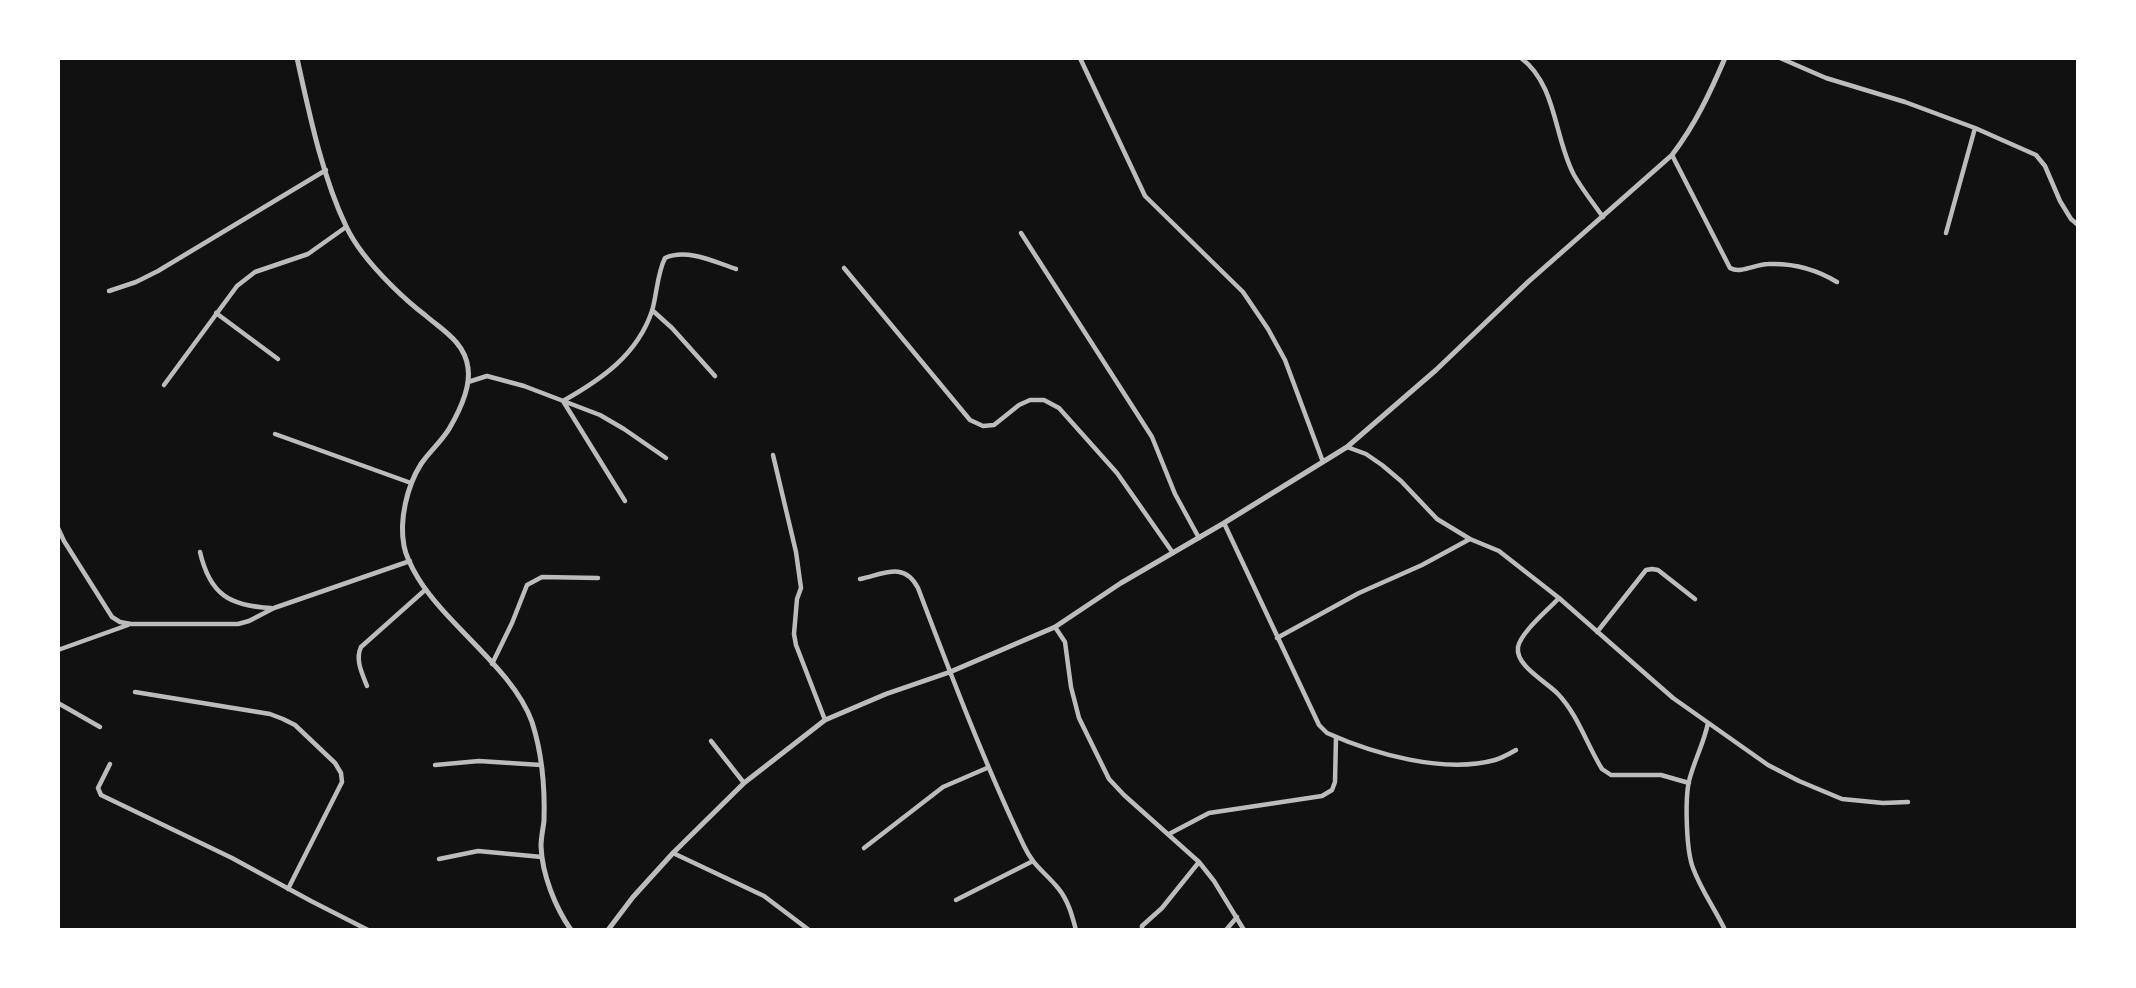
<!DOCTYPE html>
<style>
body{margin:0}
#map{position:relative;width:2136px;height:988px;overflow:hidden;background:#111;font-family:"Titillium Web",sans-serif}
canvas{display:block}
.frame{position:absolute;inset:0;border:60px solid #fff;pointer-events:none}
</style>
<div id="map">
<canvas width="2136" height="988"></canvas>
<div class="frame"></div>
</div>
<script>
const c = document.querySelector('canvas').getContext('2d');
c.lineJoin = 'round';
function trace(path, color, width, dash) {
  c.strokeStyle = color;
  c.lineWidth = width;
  c.lineCap = dash ? 'butt' : 'round';
  c.setLineDash(dash || []);
  c.stroke(path);
}
trace(new Path2D(`
 M1080,58L1145,196L1243,292L1268,329L1285,360L1323,462
 M1521,58C1557,85 1554,138 1574,175C1582,189 1593,203 1603,217
 M1780,58L1826,78L1905,102L1975,128L2036,155L2045,166L2060,201L2071,219L2078,225
 M1672,155L1730,268C1741,274 1756,264 1768,264C1792,263 1816,269 1837,282
 M1021,233L1152,437L1175,494L1199,538
 M1946,233L1975,128
 M844,268L970,420L983,426L994,425L1019,405L1030,400H1044L1059,408L1117,473L1173,553
 M109,291L136,282L158,271L326,170
 M652,310L672,328L715,376
 M216,313L278,359
 M468,382L487,376L524,386L600,415L624,429L666,458
 M164,385L237,286L255,272L308,254L346,227
 M275,434L411,483
 M1347,447L1366,454L1382,465L1401,481L1437,519L1470,539L1499,551L1559,598L1673,698L1768,765L1799,781L1842,799L1883,803L1908,802
 M773,455L796,552L801,588L797,599L794,634L796,645L825,720
 M625,501L563,401C602,379 637,355 652,311C657,294 657,274 665,258C687,248 715,262 736,269
 M1224,523L1319,725L1327,733C1374,754 1444,774 1495,760C1502,758 1509,754 1516,750
 M58,528L64,541L112,617L120,622L131,624H238L249,621L274,608L410,561
 M200,552C210,595 230,606 271,608
 M860,579C884,574 904,561 918,588C951,675 984,762 1024,846C1034,867 1044,871 1058,888C1068,900 1072,915 1076,930
 M1559,598C1548,610 1521,632 1518,647C1515,666 1547,682 1558,694C1578,715 1587,745 1602,769L1611,775H1661L1689,783
 M1055,627L1065,642L1071,687L1079,718L1109,779L1124,795L1199,862L1214,881L1244,930
 M1597,632L1646,570L1652,569L1658,570L1695,599
 M1277,638L1359,593L1422,565L1470,539
 M58,650L128,625
 M492,664L512,623L527,585L542,577L598,578
 M367,686C362,673 355,660 361,647L425,590
 M135,692L270,714L283,719L295,725L335,763L341,773L342,782L288,889
 M58,703L100,727
 M1708,723C1704,743 1694,761 1689,781C1685,799 1686,850 1693,868C1701,890 1715,909 1725,930
 M711,741L744,783
 M110,764L98,788L101,795L232,858L311,901L368,930
 M435,765L479,761L541,765
 M1169,834L1209,813L1322,796L1332,790L1335,782L1336,737
 M864,848L943,787L987,768
 M673,853L764,896L809,930
 M439,859L478,851L542,857
 M956,900L1031,862
 M1142,930V926L1162,908L1199,862
 M1226,930L1237,917`), '#bcbcbc', 4.5);
trace(new Path2D(`
 M297,58C309,112 322,176 346,226C356,248 374,268 391,285C402,296 413,306 425,315C442,330 465,342 468,368C471,387 459,412 449,429C441,442 429,452 421,464C407,486 399,520 404,546C406,557 412,568 418,578C448,627 513,669 532,722C542,753 545,789 544,821C543,829 541,838 541,846C542,874 555,907 571,930
 M608,930L633,897L673,853L744,783L825,720L886,694L950,672L1055,627L1121,583L1224,523L1347,447L1436,370L1528,282L1672,155C1695,125 1710,93 1725,58`), '#bcbcbc', 5);
</script>
